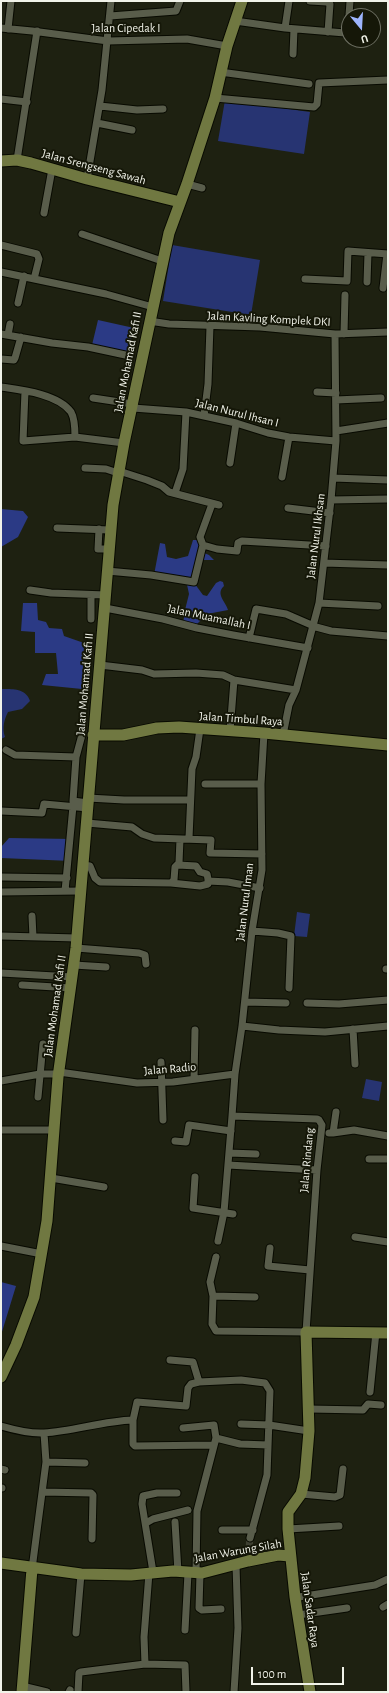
<!DOCTYPE html>
<style>
body{margin:0}
#map{position:relative;width:389px;height:1693px;overflow:hidden;background:#1e2111;font-family:"Alegreya Sans",sans-serif}
canvas{display:block}
.frame{position:absolute;inset:0;border:2px solid #f1f3e9;pointer-events:none}
.north{position:absolute;left:341px;top:8px;width:40px;height:40px;box-sizing:border-box;background:#151708;border:1px solid #6d6f62;border-radius:50%;rotate:162deg;font-size:11px;font-weight:700;line-height:16px;text-align:center;color:#f1f3e9}
.north::after{content:'';display:block;margin:auto;width:14px;height:18px;background:#9db4fd;clip-path:polygon(50% 0,100% 100%,50% 72%,0 100%)}
.scale{position:absolute;left:251px;top:1667px;width:93px;height:18px;box-sizing:border-box;border:2px solid #f1f3e9;border-top:0;padding-left:5px;font-size:12px;line-height:14px;white-space:nowrap;color:#f1f3e9;-webkit-text-stroke:3px #151708;paint-order:stroke}
</style>
<div id="map">
<canvas width="389" height="1693"></canvas>
<div class="frame"></div>
<div class="north">U</div>
<div class="scale">100 m</div>
</div>
<script>
const c = document.querySelector('canvas').getContext('2d');
c.lineJoin = 'round';
function paint(path, color) {
  c.fillStyle = color;
  c.fill(path, 'evenodd');
}
function trace(path, color, width, dash) {
  c.strokeStyle = color;
  c.lineWidth = width;
  c.lineCap = dash ? 'butt' : 'round';
  c.setLineDash(dash || []);
  c.stroke(path);
}
function drawText(font, color, halo, rows, align = 'center') {
  c.font = font + ' "Alegreya Sans",sans-serif';
  c.lineWidth = 4;
  c.setLineDash([]);
  c.textBaseline = 'middle';
  c.strokeStyle = halo;
  c.fillStyle = color;
  for (const [text, x, y, turn = 0] of rows) {
    c.save();
    c.translate(x, y);
    c.rotate((+turn || 0) * Math.PI / 180);
    c.textAlign = isNaN(turn) ? turn : align;
    if (halo) c.strokeText(text, 0, 0);
    c.fillText(text, 0, 0);
    c.restore();
  }
}
paint(new Path2D(`
 M225,100L310,112L304,154L218,141Z
 M172,245L260,260L251,315L163,301Z
 M1,689C12,689 26,688 30,701L22,709L8,712C4,720 2,728 5,737L1,739Z
 M297,912L310,914L307,937L294,936Z
 M366,1079L382,1082L379,1101L362,1098Z`), '#273472');
paint(new Path2D(`
 M98,320L134,328L128,352L92,345Z
 M1,509L23,511L28,517L18,537L1,547Z
 M193,540H199L202,552L209,555L214,560H202L192,580L203,595L207,596L216,583L220,581L223,582L224,586C215,594 226,602 228,610L207,614L196,625L183,624L185,610L189,594L186,580L154,575L160,543L165,544L167,557L176,559L188,556Z
 M23,603H37L38,620L46,622L49,628L62,629L64,636L84,643L82,689L42,685L46,674H58L56,653H35V632L21,631Z
 M9,838L73,839L71,861L1,858V847Z
 M1,1282L16,1286L1,1335Z`), '#2b3a85');
trace(new Path2D(`
 M248,1558L250,1538`), '#3e4031', 7, [7, 3.5]);
const street = new Path2D(`
 M310,1L327,2L330,4L328,32
 M110,16L176,11L180,1
 M235,21L285,28L345,33L348,30L350,1
 M1,28L32,31L108,41L187,39L227,46
 M285,28L289,1
 M8,29L11,1
 M293,54L294,29
 M220,72L309,84
 M215,98L314,107L317,104L319,83L388,80
 M1,99L27,102
 M100,106L137,110L163,109
 M97,123L132,130
 M17,160L37,31
 M87,179L102,90L111,1
 M187,184L202,188
 M44,213L52,169
 M82,234L162,261
 M1,245L37,254L39,259L34,279
 M1,272L106,294L153,307
 M305,279L347,281L348,251L388,254
 M367,282L368,253
 M383,288L387,254
 M18,303L24,276
 M149,321L169,324L260,327L335,334L388,332
 M1,334L52,343L88,347L130,356
 M344,334L345,295
 M8,335L10,324
 M1,359L14,360L15,358L21,337
 M1,387C22,390 58,394 71,412C75,419 75,429 75,437
 M25,391L23,441L75,437L124,443
 M317,392L336,393
 M93,398L133,404
 M336,400L381,398
 M133,408L186,412L236,423L268,433L289,437L336,441
 M204,416L208,384L210,326
 M336,431L388,423
 M230,463L236,423
 M85,468L106,469L118,473
 M119,471L147,480L162,486L169,492L219,505
 M282,477L289,437
 M333,478L388,480
 M175,493L183,469L186,412
 M331,500L388,499
 M212,504L200,537L203,545L217,549L237,551L238,543L242,541L326,546
 M288,508L330,513
 M57,528L110,530
 M99,529L98,549H109
 M324,563L388,565
 M107,571L151,575L194,582L203,545
 M30,590L51,593L106,595
 M319,603L378,606
 M105,608L163,619L197,628L233,635L308,648
 M91,619V595
 M249,638L256,609L286,614L316,627L331,631L388,636
 M100,665L142,670L154,674L196,673L223,675L234,680L296,690
 M230,731L234,680
 M283,735L289,705L296,690L319,603L331,500L336,441L335,334
 M6,750L15,755L76,757L73,801L88,803
 M76,757L83,731
 M205,784H261
 M88,798L124,800H190
 M1,811L42,813L44,804L88,808
 M87,823L132,827L142,834L154,838L211,840L210,853L262,854
 M189,838L192,769L196,757L200,729
 M83,865L90,866L95,878L100,882L171,883L174,880L175,867L179,863L180,839
 M1,877L67,878
 M208,881L228,882L260,888
 M171,883L200,886L208,884V879L207,874L200,872L196,866L178,865
 M65,891L73,806
 M1,892L80,891
 M32,916L33,937
 M252,931L278,933L291,936L289,988
 M1,936L77,938
 M76,948L139,953L145,955L146,964
 M74,965L106,967
 M386,969H388
 M1,973L73,977
 M22,985L71,988
 M245,1002L286,1003
 M307,1003L339,1004L388,1000
 M242,1026L279,1030L325,1032L388,1026
 M353,1029L355,1064
 M161,1062L163,1120
 M59,1072L137,1083L173,1082L235,1074L242,1026L252,931L262,870L261,784L264,733
 M194,1079L195,1030
 M1,1081L40,1074H59
 M38,1097L43,1044
 M1,1130H54
 M329,1133H333L336,1112
 M333,1133L354,1130L388,1136
 M175,1141L186,1142L189,1125L231,1131
 M229,1153L256,1154
 M369,1159H388
 M228,1165L317,1170
 M195,1177L193,1208L233,1214
 M51,1178L104,1187
 M355,1237L388,1242
 M218,1241L224,1212L232,1116
 M1,1246L42,1254
 M270,1248L268,1266L310,1270
 M216,1257L210,1282L213,1296L212,1324L216,1331L306,1332L317,1170L322,1125L319,1120L317,1119L232,1116L235,1074
 M213,1296L255,1297
 M170,1360L193,1362L199,1382L241,1380L265,1383L270,1391L267,1475L250,1538
 M370,1392L376,1332
 M309,1409L363,1410L368,1404L381,1405
 M133,1420L137,1402L186,1406L188,1388L191,1384L199,1382
 M241,1424L269,1425L309,1431
 M1,1426C15,1430 30,1434 44,1433C74,1431 103,1421 133,1420V1444L135,1446L214,1445
 M183,1428L214,1425L216,1438L197,1511L196,1573
 M216,1438L240,1444L268,1445
 M46,1462L85,1463
 M1,1469L5,1470
 M1,1488H2
 M43,1492L91,1493L93,1495L92,1539
 M301,1494L335,1497L340,1495L343,1469
 M175,1522L178,1572
 M146,1523L153,1519L188,1510
 M288,1529L339,1526
 M222,1530H253
 M32,1569L46,1462L44,1433
 M153,1572L142,1504L143,1496L157,1493H177
 M200,1573L199,1608L202,1610L221,1609
 M299,1597L375,1585L388,1579
 M383,1607L388,1604
 M298,1615L347,1608
 M185,1630L188,1573
 M76,1633L81,1574
 M145,1664L144,1637L149,1573
 M22,1686L47,1692
 M69,1692L70,1690
 M78,1692L79,1673L81,1672L145,1664L185,1665L186,1692
 M234,1692L238,1628L236,1565`);
const secondary = new Path2D(`
 M1,161L17,160L31,163L87,179L180,202
 M93,735H123L157,728L179,727L264,733L388,745
 M1,1377L16,1345L34,1297L47,1221L58,1077L76,948L113,505L124,443L169,233L187,184L215,98L227,46L242,1
 M1,1563L81,1574L131,1575L173,1571L202,1573L248,1561L278,1555L290,1556
 M22,1692L32,1569
 M310,1692L295,1597L288,1529V1512L301,1494L305,1478L309,1431L306,1332L388,1333`);
trace(street, '#080a01', 9);
trace(secondary, '#080a01', 13);
trace(street, '#595d4b', 7);
trace(secondary, '#707841', 11);
drawText('12px', '#f1f3e9', '#151708', [
 ["Jalan Cipedak I",126,28],
 ["Jalan Srengseng Sawah",94,167,15],
 ["Jalan Kavling Komplek DKI",269,319,3],
 ["Jalan Mohamad Kafi II",128,362,-79],
 ["Jalan Nurul Ihsan I",237,413,14],
 ["Jalan Nurul Ikhsan",316,536,-83],
 ["Jalan Muamallah I",209,617,12],
 ["Jalan Mohamad Kafi II",85,684,-85],
 ["Jalan Timbul Raya",241,719,4],
 ["Jalan Nurul Iman",245,902,-83],
 ["Jalan Mohamad Kafi II",55,1006,-82],
 ["Jalan Radio",170,1069,-5],
 ["Jalan Rindang",307,1160,-85],
 ["Jalan Warung Silah",238,1551,-10],
 ["Jalan Sadar Raya",310,1610,82]
]);
</script>
